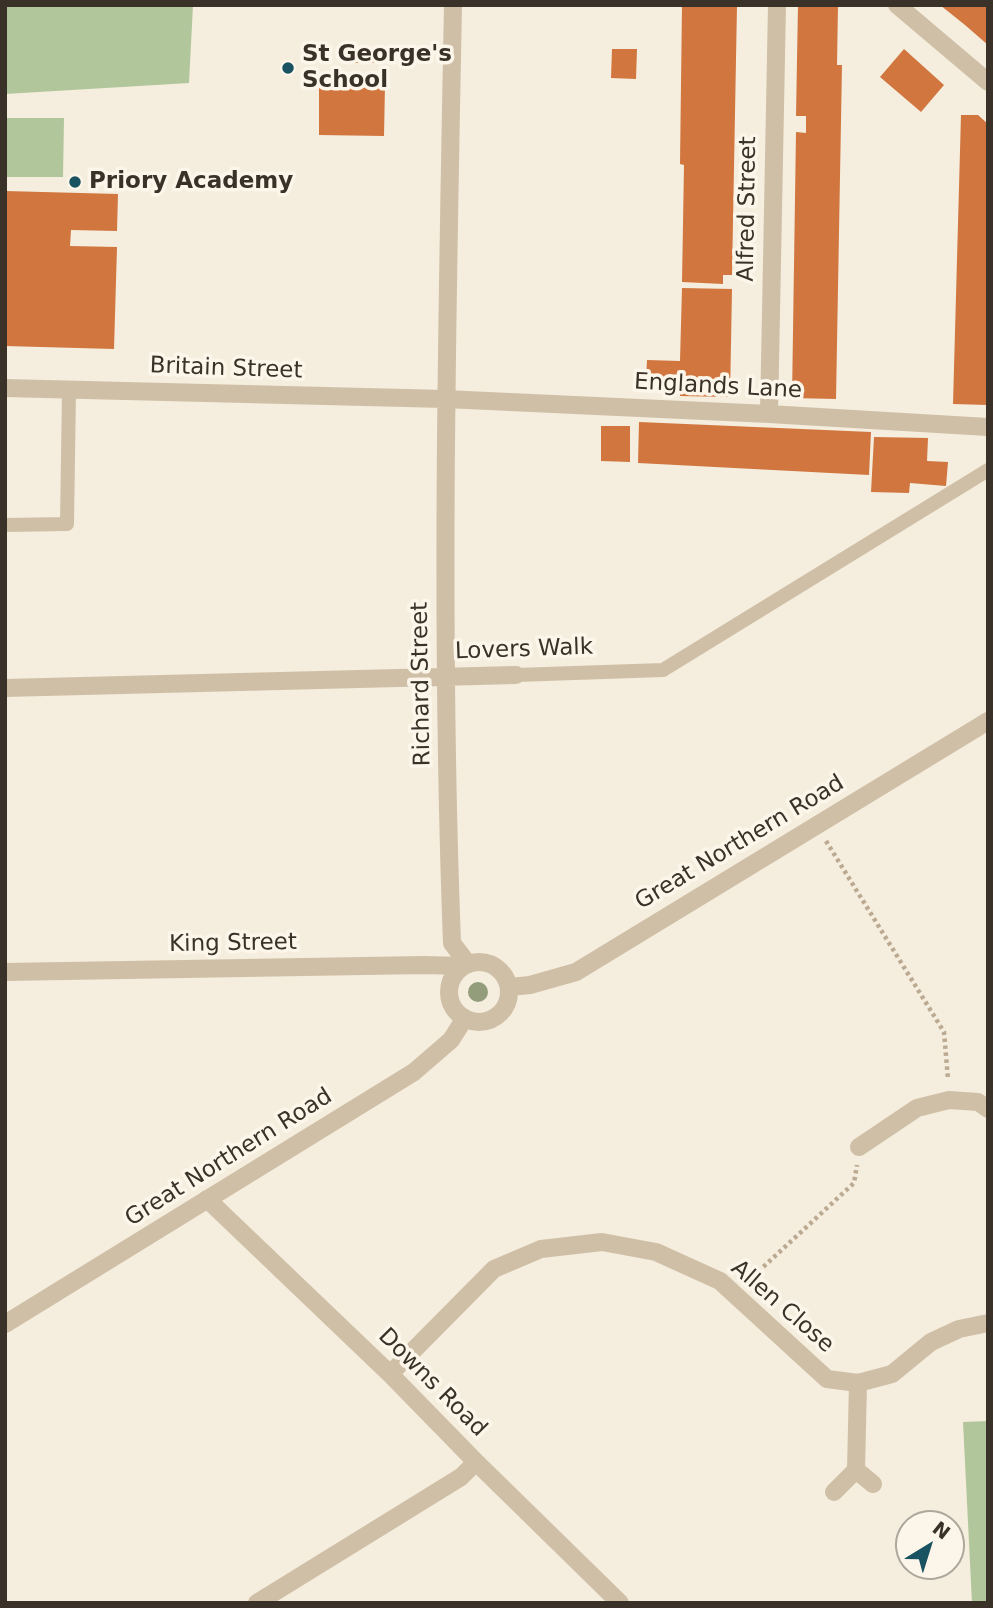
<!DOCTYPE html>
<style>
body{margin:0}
#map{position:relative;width:993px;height:1608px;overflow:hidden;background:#f5eddd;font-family:"DejaVu Sans",sans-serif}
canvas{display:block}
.frame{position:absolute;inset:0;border:7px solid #3a3128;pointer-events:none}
.north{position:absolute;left:895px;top:1510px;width:70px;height:70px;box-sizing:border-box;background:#fcf6ea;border:2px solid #aea79c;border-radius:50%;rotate:38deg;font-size:19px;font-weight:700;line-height:28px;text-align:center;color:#3a3128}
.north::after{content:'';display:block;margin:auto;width:24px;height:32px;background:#195261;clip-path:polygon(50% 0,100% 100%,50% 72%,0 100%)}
</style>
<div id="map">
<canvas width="993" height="1608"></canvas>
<div class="frame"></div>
<div class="north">N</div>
</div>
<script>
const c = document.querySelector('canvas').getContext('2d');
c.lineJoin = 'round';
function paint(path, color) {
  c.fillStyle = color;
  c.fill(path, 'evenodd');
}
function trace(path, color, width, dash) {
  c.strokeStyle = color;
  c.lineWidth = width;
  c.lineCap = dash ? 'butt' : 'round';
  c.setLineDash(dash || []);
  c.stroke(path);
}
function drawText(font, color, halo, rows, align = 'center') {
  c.font = font + ' "DejaVu Sans",sans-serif';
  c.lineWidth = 7;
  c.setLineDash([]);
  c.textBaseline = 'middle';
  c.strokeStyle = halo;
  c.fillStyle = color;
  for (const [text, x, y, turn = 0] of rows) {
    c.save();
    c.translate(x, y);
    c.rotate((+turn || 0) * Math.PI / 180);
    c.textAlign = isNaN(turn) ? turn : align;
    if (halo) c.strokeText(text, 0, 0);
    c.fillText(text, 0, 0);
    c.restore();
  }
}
paint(new Path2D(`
 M5,5H193L189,83L5,94Z
 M5,118H64L63,177H5Z
 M988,1421V1603H972L963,1422Z`), '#b2c69b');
paint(new Path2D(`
 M682,5H737L732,275H723V284L682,282L684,165L680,164Z
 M798,5H838L837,65H842L836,399L792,398L796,132L806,133V116H796Z
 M940,5H988V45L965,25Z
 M355,48H385V63H355Z
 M612,49H637L636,79L611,78Z
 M904,49L944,85L921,112L880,77Z
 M319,84L385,85L384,136L319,135Z
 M961,115H978L988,124V405L953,404Z
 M5,191L118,194L117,231L71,230L70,246L117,247L114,349L5,346Z
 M682,288L732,289L730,397L680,396V381H646L647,360L680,361Z
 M639,422L871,432L869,475L638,463Z
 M601,426H630V462L601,461Z
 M874,437L928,438L927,461L948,462L946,486L910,483L909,493L871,492Z`), '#d1763f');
trace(new Path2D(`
 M826,841L944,1032L948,1079
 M748,1281L854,1183L857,1165`), '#bba991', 4.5, [3.5, 3.5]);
trace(new Path2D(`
 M5,525L67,524L69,390
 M516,675L663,670L988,470`), '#cfbfa7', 14);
trace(new Path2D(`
 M453,5C447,318 440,630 452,943L468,964
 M897,5L988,82
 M5,388L445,399L769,414L988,427
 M769,414L777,5
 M5,688L516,675
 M5,972L424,965L462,966
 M859,1147L917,1108L949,1100L978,1102L988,1109
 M207,1199L390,1374L476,1462L620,1603
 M390,1374L494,1269L541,1249L602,1242L656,1252L720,1281L827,1379L858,1383L892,1374L931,1342L959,1329L988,1323
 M856,1470L858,1383
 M834,1492L856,1470L873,1484
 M257,1603L461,1477L476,1462`), '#cfbfa7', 18);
trace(new Path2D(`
 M449 992a30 30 0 1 1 60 0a30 30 0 1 1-60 0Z
 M510,987L530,985L576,972L988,721
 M5,1324L414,1072L451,1040L465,1018`), '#cfbfa7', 18);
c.fillStyle = '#939d7b';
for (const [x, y] of [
 [478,992]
]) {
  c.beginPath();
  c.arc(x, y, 10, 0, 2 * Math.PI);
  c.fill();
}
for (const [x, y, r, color] of [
 [288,68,7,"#195261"],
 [75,182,7,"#195261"]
]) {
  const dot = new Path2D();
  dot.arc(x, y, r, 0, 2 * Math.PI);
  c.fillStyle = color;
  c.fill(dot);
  trace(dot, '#fcf6ea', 2.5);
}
drawText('bold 23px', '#3a3128', '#fcf6ea', [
 ["St George's",302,55],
 ["School",302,81],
 ["Priory Academy",89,182]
], 'left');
drawText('23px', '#3a3128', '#fcf6ea', [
 ["Alfred Street",748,209,-89],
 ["Britain Street",226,369,2],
 ["Englands Lane",718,387,3],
 ["Lovers Walk",524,650,-2],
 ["Richard Street",422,684,-91],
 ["Great Northern Road",740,843,-31],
 ["King Street",233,944,-1],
 ["Great Northern Road",229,1158,-32],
 ["Allen Close",782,1307,41],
 ["Downs Road",432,1383,45]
]);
</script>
